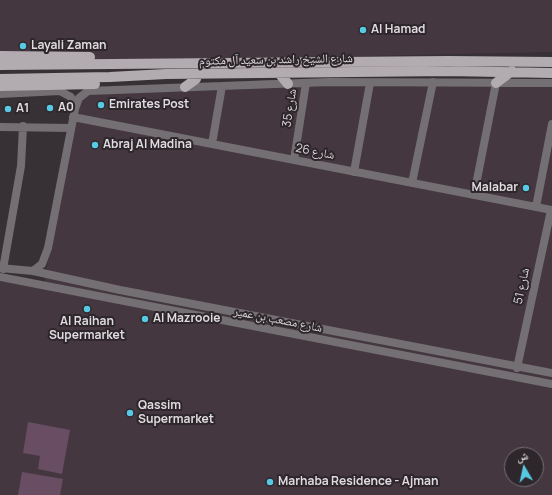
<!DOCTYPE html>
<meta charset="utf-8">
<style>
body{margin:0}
#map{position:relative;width:552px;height:495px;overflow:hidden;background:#373035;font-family:Manrope,"Noto Naskh Arabic",sans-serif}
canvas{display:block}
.north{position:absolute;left:504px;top:447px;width:40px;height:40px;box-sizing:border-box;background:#2d262b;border:1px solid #746e73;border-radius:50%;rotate:351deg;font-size:11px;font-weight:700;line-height:16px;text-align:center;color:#dfdbde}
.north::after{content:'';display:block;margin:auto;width:14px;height:18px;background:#58c9e3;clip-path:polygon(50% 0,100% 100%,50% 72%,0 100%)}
</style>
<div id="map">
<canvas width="552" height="495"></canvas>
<div class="north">ش</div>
</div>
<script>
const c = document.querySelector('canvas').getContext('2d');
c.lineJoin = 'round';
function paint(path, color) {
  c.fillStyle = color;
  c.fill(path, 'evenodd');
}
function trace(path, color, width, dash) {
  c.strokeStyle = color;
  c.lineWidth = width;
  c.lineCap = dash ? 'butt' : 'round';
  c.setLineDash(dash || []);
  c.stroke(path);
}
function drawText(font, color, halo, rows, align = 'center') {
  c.font = font + ' Manrope,"Noto Naskh Arabic",sans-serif';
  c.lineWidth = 4;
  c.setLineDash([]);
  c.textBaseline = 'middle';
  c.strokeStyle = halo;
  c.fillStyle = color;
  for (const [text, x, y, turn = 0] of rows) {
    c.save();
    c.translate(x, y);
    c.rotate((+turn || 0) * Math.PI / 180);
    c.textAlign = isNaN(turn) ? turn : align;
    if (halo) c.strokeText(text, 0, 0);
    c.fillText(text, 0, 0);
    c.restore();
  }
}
paint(new Path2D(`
 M0,0H552V52L0,64Z
 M267,80L552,81V495H0V281L43,289L78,93ZM512,455H536V479H512Z`), '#443740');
paint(new Path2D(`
 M28,422L70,430L62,474L38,469L40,456L23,453Z
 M22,472L63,479L60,495H18Z`), '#694d62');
trace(new Path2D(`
 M0,94L60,91L71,97L75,109
 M73,117L552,210
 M0,127L71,128
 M212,144L222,86
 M294,160L306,83
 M354,172L370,83
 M412,183L433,82
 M474,195L496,83
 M536,207L552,124
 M0,268L33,271L120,290L552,373
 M3,269L21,166L23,126
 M33,271L42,264L48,248L75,109L79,98L88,91L329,82L552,83
 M0,277L552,384
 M517,368L551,210`), '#736f72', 8);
trace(new Path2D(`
 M0,56L90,57
 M0,65L449,61L552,62
 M279,73L288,84
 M0,79L110,77L166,74L448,71L552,73
 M496,83L512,71
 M0,86L95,84
 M185,87L196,79`), '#b2abb0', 10);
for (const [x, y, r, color] of [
 [363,30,4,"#58c9e3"],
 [23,46,4,"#58c9e3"],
 [101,105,4,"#58c9e3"],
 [50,108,4,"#58c9e3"],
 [8,109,4,"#58c9e3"],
 [95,145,4,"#58c9e3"],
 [526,188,4,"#58c9e3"],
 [87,309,4,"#58c9e3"],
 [145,319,4,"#58c9e3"],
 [130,413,4,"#58c9e3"],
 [270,482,4,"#58c9e3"]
]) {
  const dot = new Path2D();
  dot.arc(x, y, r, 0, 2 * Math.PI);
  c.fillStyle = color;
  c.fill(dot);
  trace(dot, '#2d262b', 1.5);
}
drawText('bold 12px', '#dfdbde', '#2d262b', [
 ["Al Hamad",371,30],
 ["Layali Zaman",31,46],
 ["Emirates Post",109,105],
 ["A0",58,108],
 ["A1",16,109],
 ["Abraj Al Madina",103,145],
 ["Malabar",518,188,"right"],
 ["Al Mazrooie",153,319],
 ["Al Raihan",87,322,"center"],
 ["Supermarket",87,336,"center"],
 ["Qassim",138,406],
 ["Supermarket",138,420],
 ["Marhaba Residence - Ajman",278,482]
], 'left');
drawText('12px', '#dfdbde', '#2d262b', [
 ["شارع الشيخ راشد بن سعيد آل مكتوم",276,60,-1],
 ["شارع 35",290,108,-81],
 ["شارع 26",315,152,11],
 ["شارع 51",522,286,-78],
 ["شارع مصعب بن عمير",278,320,11]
]);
</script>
